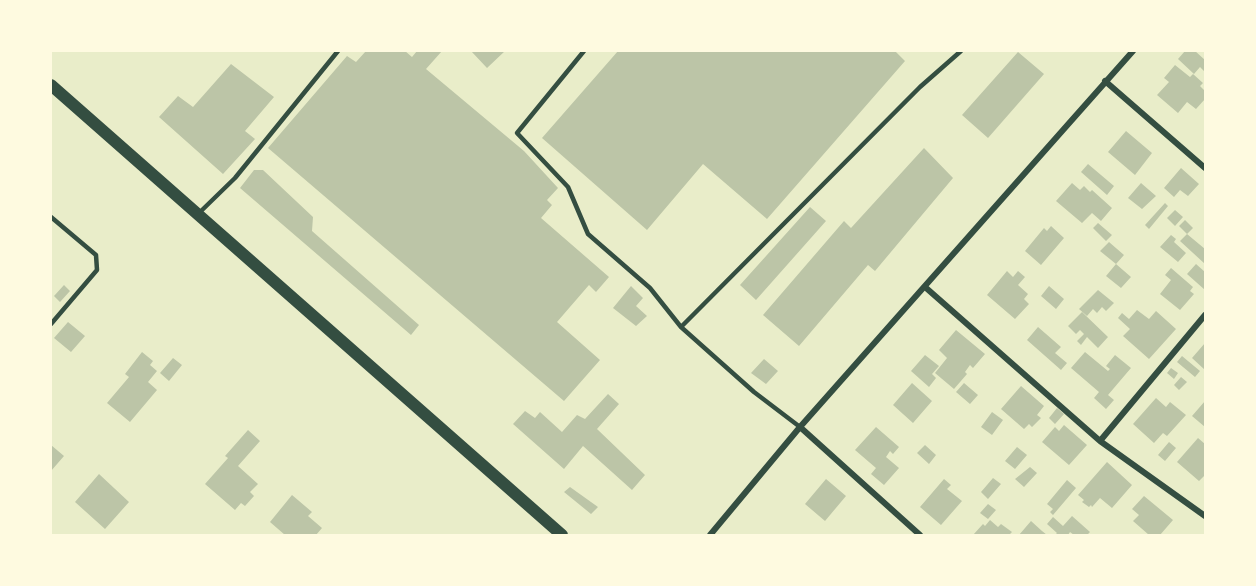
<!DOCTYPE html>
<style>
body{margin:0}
#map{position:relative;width:1256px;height:586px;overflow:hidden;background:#e9edc9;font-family:"DejaVu Sans",sans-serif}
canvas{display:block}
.frame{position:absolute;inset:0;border:52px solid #fefae0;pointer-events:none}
</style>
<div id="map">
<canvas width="1256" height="586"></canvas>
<div class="frame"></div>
</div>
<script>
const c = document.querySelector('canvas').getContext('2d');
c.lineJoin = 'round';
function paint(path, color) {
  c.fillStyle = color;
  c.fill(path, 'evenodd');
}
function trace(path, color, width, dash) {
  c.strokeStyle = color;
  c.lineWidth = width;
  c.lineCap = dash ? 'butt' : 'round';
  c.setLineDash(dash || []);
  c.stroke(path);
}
paint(new Path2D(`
 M366,51H405L412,57L417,51H442L426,69L524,151L558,188L547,200L552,205L541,218L609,277L596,292L589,285L557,322L600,360L564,401L268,148L347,56L356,62Z
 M471,51H505L487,68Z
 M618,51H895L905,61L767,219L703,164L647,230L542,138Z
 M1185,51H1195L1205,60V72L1200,67L1194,74L1178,59Z
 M1018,52L1044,74L988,138L962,115Z
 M231,64L274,97L245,131L255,139L223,174L159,117L178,96L193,107Z
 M1175,65L1190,77L1193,74L1203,83L1200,86L1205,91V99L1196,109L1187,102L1178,113L1157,95L1169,82L1164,78Z
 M1126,131L1152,153L1135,175L1108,152Z
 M924,148L953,178L875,271L868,265L799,346L763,315L844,221L851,228Z
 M1088,164L1114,186L1107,195L1081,172Z
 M1181,168L1199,184L1188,196L1180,190L1174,197L1164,188Z
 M254,170H263L313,217L312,231L419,325L411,335L240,188Z
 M1072,183L1080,190L1084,186L1090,192L1092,190L1112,208L1101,221L1092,213L1082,223L1056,201Z
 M1141,183L1156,196L1142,209L1128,198Z
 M1165,203L1168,206L1149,229L1145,225Z
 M810,207L826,221L756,300L740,285Z
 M1175,210L1183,217L1175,226L1167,218Z
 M1185,220L1193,228L1187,234L1179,226Z
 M1098,223L1112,235L1106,241L1093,228Z
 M1051,226L1064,238L1041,265L1025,251L1044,228L1047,231Z
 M1187,234L1205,249V264L1180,241Z
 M1171,235L1176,239L1174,242L1186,253L1178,262L1160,247Z
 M1109,242L1124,255L1116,264L1100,251Z
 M1116,264L1131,277L1121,288L1106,276Z
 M1196,264L1205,272V290L1187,274Z
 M1171,268L1193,287L1190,291L1194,294L1180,310L1160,294L1171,280L1165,275Z
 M1007,271L1013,277L1018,271L1025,277L1018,285L1028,294L1024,299L1029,304L1015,319L987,295Z
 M64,285L70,291L60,302L54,296Z
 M631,286L643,298L636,306L647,316L636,326L613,308Z
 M1049,286L1064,299L1056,309L1041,296Z
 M1098,290L1114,303L1106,311L1102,307L1097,313L1093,309L1087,316L1079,309Z
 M1137,310L1149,319L1156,311L1176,329L1149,359L1123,336L1130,329L1118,318L1122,313L1129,319Z
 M1082,312L1108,337L1098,348L1087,337L1081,345L1077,341L1084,334L1080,330L1076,334L1068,326Z
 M68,322L85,336L71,352L54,338Z
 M1038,327L1061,347L1055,353L1067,363L1061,370L1027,340Z
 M956,330L985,354L973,368L970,365L965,372L967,374L954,389L935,373L947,358L939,350Z
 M1205,343V370L1192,358Z
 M142,352L153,361L150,365L157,371L148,382L157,390L130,422L107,403L129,377L125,374Z
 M1085,352L1108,371L1110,369L1106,366L1115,355L1131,368L1108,395L1114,400L1106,409L1094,398L1099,392L1071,368Z
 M925,355L939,366L932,374L936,378L929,387L911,371Z
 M1182,356L1200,371L1195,377L1177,362Z
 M173,358L182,365L169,381L160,373Z
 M764,359L778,371L766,384L751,373Z
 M1171,368L1178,373L1174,379L1167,373Z
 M1181,377L1187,382L1179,390L1174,385Z
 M912,383L932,401L913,423L893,405Z
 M964,383L978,395L970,404L956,392Z
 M1021,386L1044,406L1037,415L1041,418L1032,427L1029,424L1024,429L1001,409Z
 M608,394L619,404L597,429L645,475L632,490L583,446L564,469L513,424L525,411L535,418L540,412L562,432L577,415L585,419Z
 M1156,398L1166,407L1170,402L1186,415L1167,436L1163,433L1154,443L1133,424Z
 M1205,401V427L1192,416Z
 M1057,408L1064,414L1055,424L1049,418Z
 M992,412L1003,420L992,435L981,427Z
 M1064,425L1087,445L1069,465L1042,442L1055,427L1059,431Z
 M876,427L899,447L893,454L890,451L886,457L899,468L884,485L871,474L876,468L855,450Z
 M248,430L260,441L238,466L258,484L250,492L254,496L245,506L241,503L235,510L205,484L228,458L225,456Z
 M1198,438L1205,444V475L1199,481L1177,462Z
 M1169,442L1176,448L1165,461L1158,455Z
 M51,445L64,456L51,471Z
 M925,445L936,455L929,464L917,453Z
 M1017,447L1027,455L1015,469L1005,461Z
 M1107,462L1132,485L1112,508L1100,498L1092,507L1091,505L1089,507L1082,502L1084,500L1078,495Z
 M1030,467L1037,473L1024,487L1015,479Z
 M99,474L129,502L105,529L75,502Z
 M993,478L1001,484L988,499L981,492Z
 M826,479L846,496L825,521L805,504Z
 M944,479L951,485L947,489L962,501L941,525L920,507Z
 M1067,480L1076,488L1053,515L1050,512L1053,509L1047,504Z
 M570,487L598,507L591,514L564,492Z
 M292,495L312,512L308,516L322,528L316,535H285L270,522Z
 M1144,496L1173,520L1160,535H1149L1133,521L1139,515L1132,509Z
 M988,504L996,510L988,519L980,513Z
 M1072,516L1090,532L1087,535H1074L1070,532L1068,535H1055L1057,533L1047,524L1053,517L1063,526Z
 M990,520L998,527L1001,524L1012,532L1009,535H973L983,524L985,526Z
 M1031,521L1042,531L1047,535H1019Z`), '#bcc5a7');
trace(new Path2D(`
 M584,51L517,133L568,187L588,234L650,288L681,327L754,392L800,427
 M199,213L235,178L338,51
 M51,217L96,255L97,270L51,324
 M681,327L920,87L961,51`), '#344e41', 4.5);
trace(new Path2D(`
 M1105,81L1205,168
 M925,287L1100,441L1205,516
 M800,427L920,535
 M1100,441L1205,315
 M710,535L800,427L1133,51`), '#344e41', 6);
trace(new Path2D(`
 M51,85L562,535`), '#344e41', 12);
</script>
